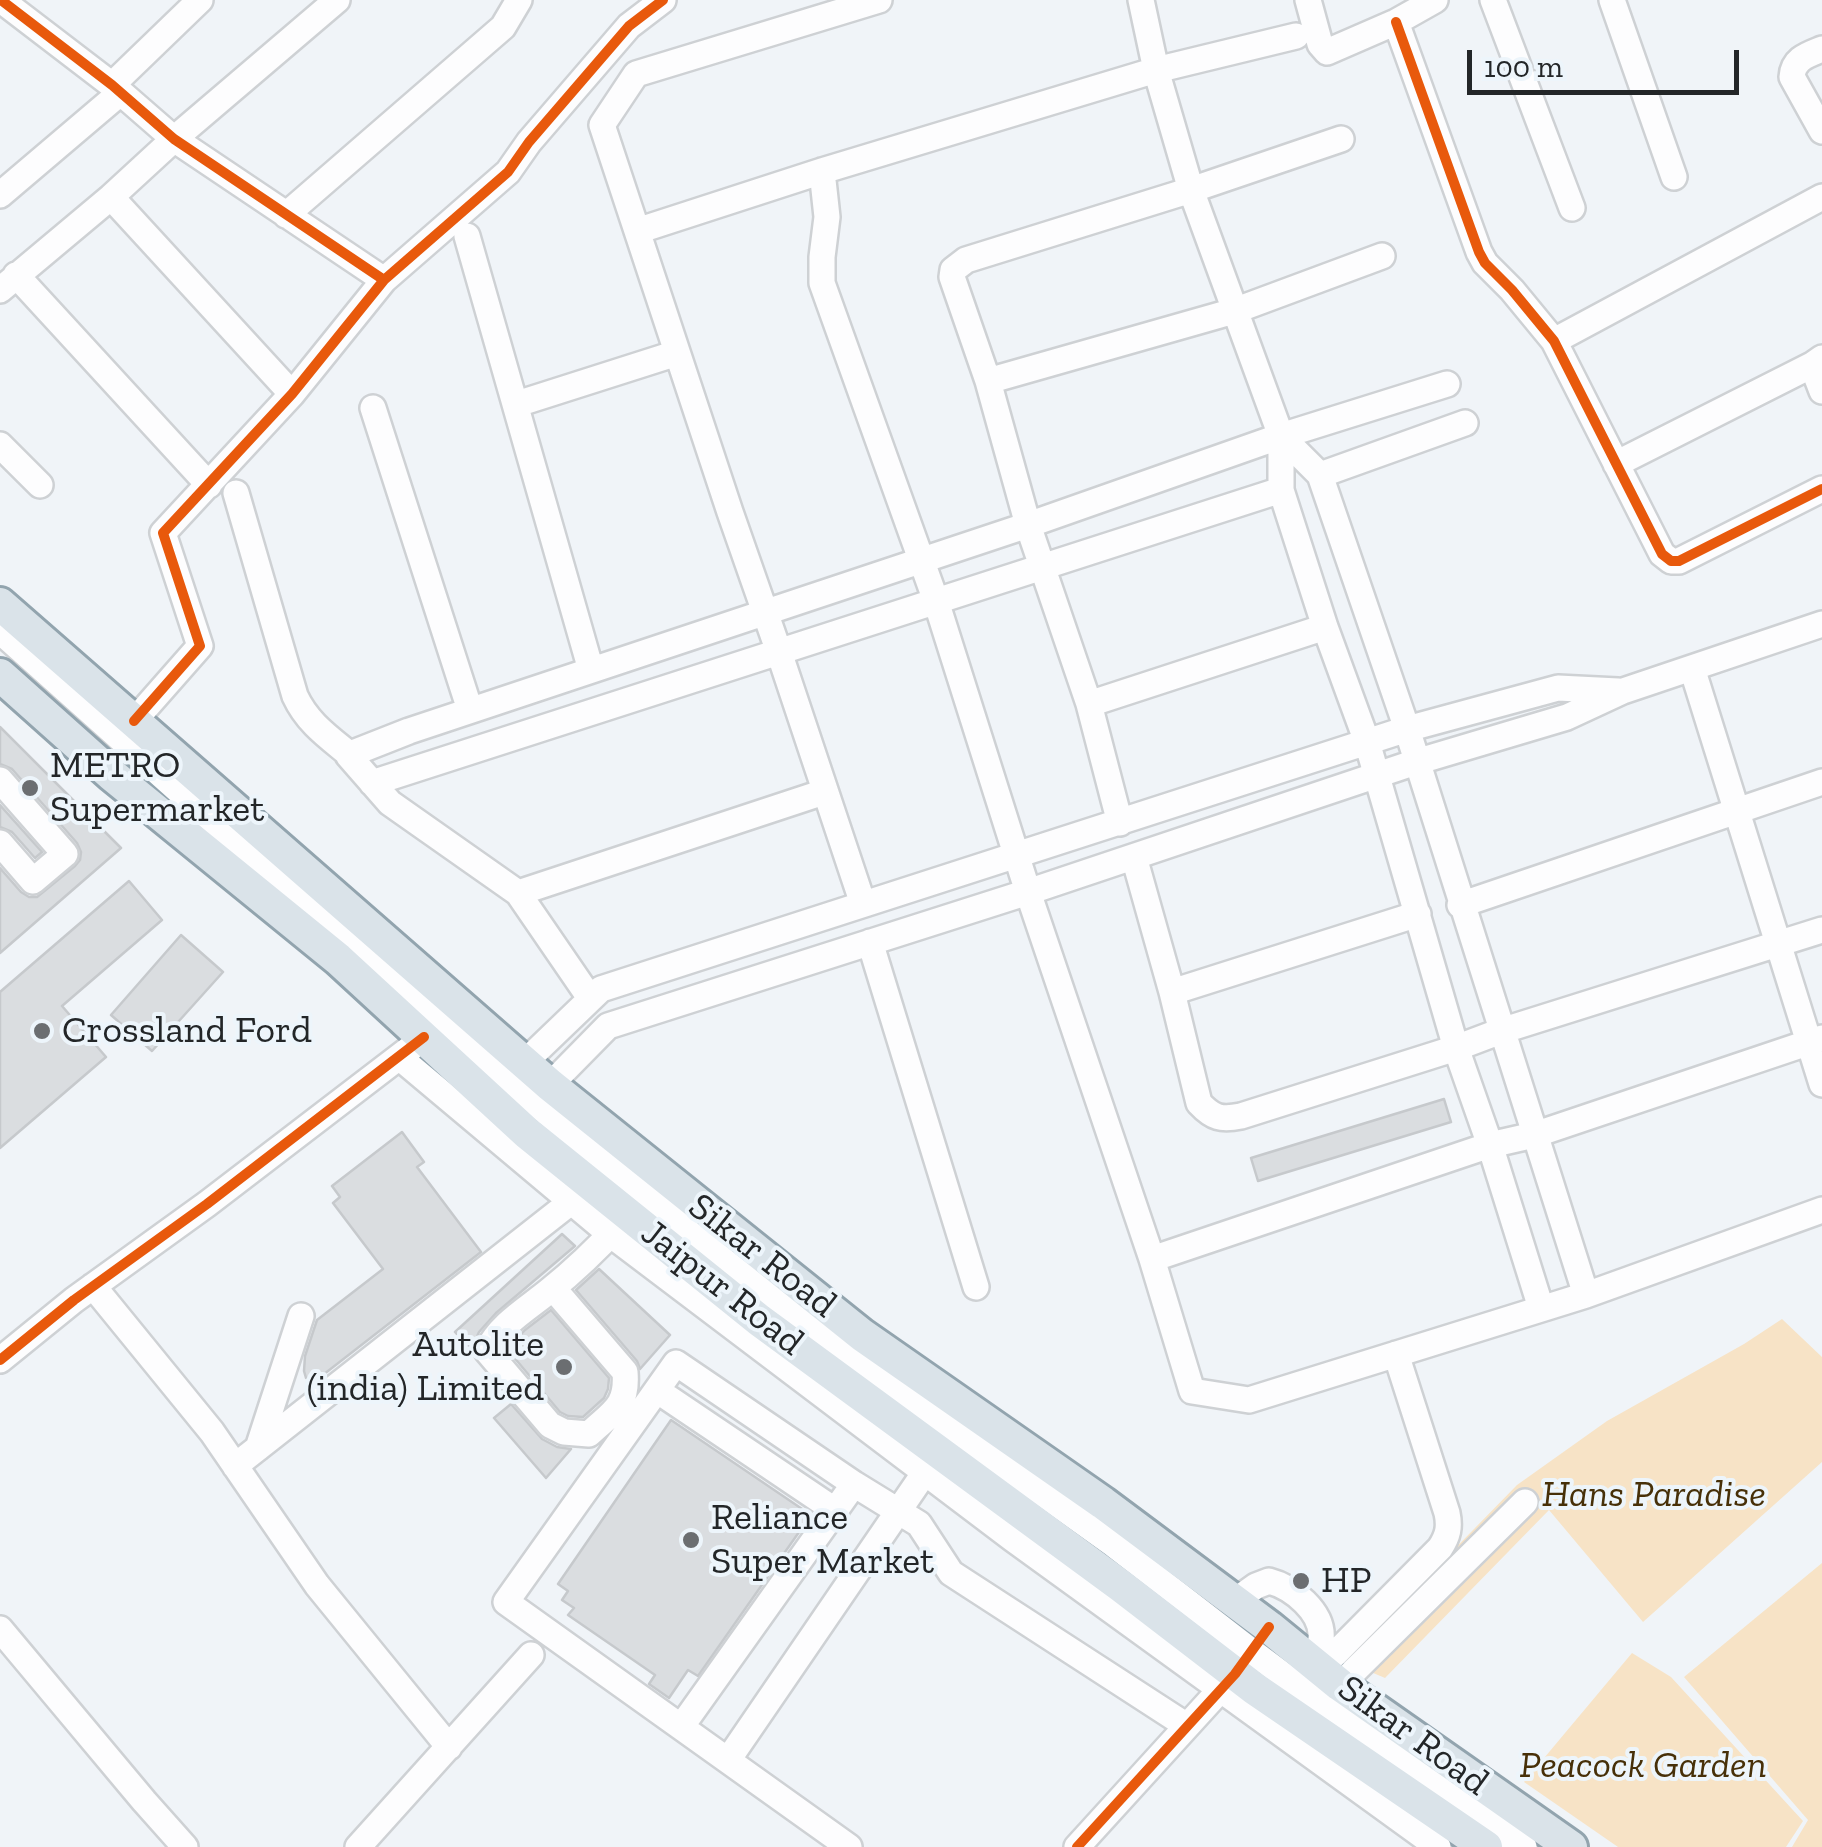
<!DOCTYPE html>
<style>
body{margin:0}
#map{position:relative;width:1822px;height:1847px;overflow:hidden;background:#f0f4f8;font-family:"Zilla Slab",serif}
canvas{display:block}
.scale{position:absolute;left:1467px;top:50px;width:272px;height:45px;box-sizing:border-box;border:5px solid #232628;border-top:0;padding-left:12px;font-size:30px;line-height:35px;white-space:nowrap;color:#232628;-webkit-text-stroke:8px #edf5fb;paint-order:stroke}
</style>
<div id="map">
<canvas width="1822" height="1847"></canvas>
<div class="scale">100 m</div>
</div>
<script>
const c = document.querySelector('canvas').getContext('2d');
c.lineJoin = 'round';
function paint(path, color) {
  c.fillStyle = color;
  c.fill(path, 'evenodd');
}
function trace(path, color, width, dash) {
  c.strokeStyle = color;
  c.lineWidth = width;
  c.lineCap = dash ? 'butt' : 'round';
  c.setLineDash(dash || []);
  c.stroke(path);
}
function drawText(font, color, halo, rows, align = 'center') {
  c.font = font + ' "Zilla Slab",serif';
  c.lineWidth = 8;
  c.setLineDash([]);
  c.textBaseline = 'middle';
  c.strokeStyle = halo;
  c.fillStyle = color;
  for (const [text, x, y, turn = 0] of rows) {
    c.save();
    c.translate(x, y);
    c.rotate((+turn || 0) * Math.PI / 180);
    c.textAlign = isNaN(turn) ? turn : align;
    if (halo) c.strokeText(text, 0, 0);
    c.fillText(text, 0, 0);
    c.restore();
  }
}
paint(new Path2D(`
 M1782,1319L1822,1357V1462L1643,1622L1549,1510L1385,1678L1345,1661L1517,1485L1607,1421L1744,1344Z
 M1822,1563V1847H1792L1808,1820L1684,1677Z
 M1632,1653L1671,1677L1803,1821L1786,1847H1618L1524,1782Z`), '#f7e3c6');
const building = new Path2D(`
 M0,727L121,848L0,953V868L21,892L29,897H37L75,866L80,860L81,852L77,843L12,769L0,764Z
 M0,805L42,852L35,858L12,832L0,827Z
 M129,881L162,920L62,1006L106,1057L0,1148V992Z
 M181,935L223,972L152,1051L111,1015Z
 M1444,1099L1451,1122L1258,1181L1251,1158Z
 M402,1132L424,1162L417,1167L481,1252L319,1378H306L304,1371L305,1356L317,1320L383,1269L333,1203L340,1197L332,1186Z
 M562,1234L575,1246L496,1313L479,1332L471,1350L455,1332Z
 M599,1269L670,1335L640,1369L637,1361L576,1290Z
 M551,1310L609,1378L608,1389L604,1398L583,1417L568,1416L560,1412L507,1349L525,1330Z
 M511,1404L542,1439L557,1447L571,1449L546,1478L494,1418Z
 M671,1420L811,1515L698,1676L688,1670L669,1698L649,1684L655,1675L568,1615L574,1608L562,1600L568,1591L558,1584Z`);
paint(building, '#dadde0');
trace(building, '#c6c9cc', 2.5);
const minor = new Path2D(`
 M1,0L112,85L174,139L384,280
 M1141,0L1156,70L1191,190L1281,436V490L1325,627L1367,742L1456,1048L1490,1145L1541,1308
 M1308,0L1320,44L1327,52L1396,22L1435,0
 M1493,0L1572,208
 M1612,0L1674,177
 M1396,22L1479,252L1485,263L1512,290L1554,341L1662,554L1671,561H1679L1822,489
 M1822,49C1807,55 1793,59 1792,77L1822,131
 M112,85L200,0
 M822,171L827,217L822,257V283L936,601L1028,892L1152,1259L1192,1391L1249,1400L1586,1295L1822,1210
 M0,195L120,93
 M111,197L292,394
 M286,215L503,27L519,0
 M637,231L822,171L1156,70L1296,36
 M467,236L591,670
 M16,275L209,485
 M0,290L111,197L174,139L337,0
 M1554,341L1822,197
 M1812,365L1822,391
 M988,381L1234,311L1382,256
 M517,404L677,353
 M373,408L470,710
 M1281,436L1320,475L1407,729L1586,1295
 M0,445L40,485
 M1616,464L1812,365L1822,358
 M1320,475L1465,423
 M236,493L295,696C307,722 327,736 349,754
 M0,631L416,1003L643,1194L797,1318L1113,1544L1251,1651L1368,1738L1524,1847
 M1692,668L1822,1084
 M1089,704L1325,627
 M134,721L200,646L163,533L292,394L384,280L508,172L529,142L629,26L663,0
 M0,780L65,854L33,881L0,843
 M372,783L1281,490
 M1120,823L1089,704L1028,525L988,381L952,277L953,270L966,260L1191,190L1341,139
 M1134,857L1172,992L1199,1103C1213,1118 1221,1120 1241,1116L1456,1048L1501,1031L1822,930
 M518,893L824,792
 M863,904L779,652L730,512L602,125L636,74L879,0
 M1460,905L1822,782
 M870,942L976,1287
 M1172,992L1418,914
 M590,998L518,893L390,803L348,755L409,731L1028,525L1281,436L1447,384
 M399,1057L610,1234L1013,1539L1438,1847
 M525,1062L601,989L1407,729L1558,688L1618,691
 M550,1085L608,1026L1028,892L1416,762L1567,717L1623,691L1822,624
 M1152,1259L1490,1145L1534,1135L1822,1038
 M93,1286L212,1432L317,1585L449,1747
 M553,1288L625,1372C628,1407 612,1412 589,1434L564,1432L550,1425L487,1351C500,1324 527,1309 549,1291C574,1271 598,1248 619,1225
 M0,1360L74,1300L207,1204L412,1047
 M658,1391L836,1511
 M258,1448L301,1316
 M235,1466L581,1194
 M1235,1601L1256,1586L1269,1581C1292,1587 1324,1612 1321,1639C1320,1647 1315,1654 1310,1661
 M0,1629L144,1801L185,1847
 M1320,1669L1440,1548C1448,1536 1450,1527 1447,1513L1396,1354
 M1340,1685L1525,1502
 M681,1727L854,1484
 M728,1760L934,1459
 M358,1847L531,1655
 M849,1847L506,1602L676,1363L854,1484L919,1524L951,1573L1187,1726
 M1077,1847L1230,1679`);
const major = new Path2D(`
 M0,604L550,1085L862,1335L1103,1503L1269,1627L1340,1685L1571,1847
 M0,675L112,775L338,959L527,1133L759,1320L1121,1586L1255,1689L1486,1847`);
trace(minor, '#ced1d4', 30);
trace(major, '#92a4ae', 38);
trace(minor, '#fdfdfe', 25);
trace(major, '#dae3e9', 32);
trace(new Path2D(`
 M1,0L112,85L174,139L384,280
 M1396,22L1479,252L1485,263L1512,290L1554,341L1662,554L1671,561H1679L1822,489
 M134,721L200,646L163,533L292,394L384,280L508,172L529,142L629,26L663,0
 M0,1360L74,1300L207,1204L424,1037
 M1077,1847L1235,1674L1269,1627`), '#e8590c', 10);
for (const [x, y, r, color] of [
 [30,788,10,"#6b6e71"],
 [42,1031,10,"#6b6e71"],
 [564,1367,10,"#6b6e71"],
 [691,1540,10,"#6b6e71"],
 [1301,1581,10,"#6b6e71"]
]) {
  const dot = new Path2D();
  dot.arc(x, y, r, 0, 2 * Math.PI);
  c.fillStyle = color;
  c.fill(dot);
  trace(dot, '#edf5fb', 4);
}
drawText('38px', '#232628', '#edf5fb', [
 ["METRO",50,766],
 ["Supermarket",50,810],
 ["Crossland Ford",62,1031],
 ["Autolite",544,1345,"right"],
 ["(india) Limited",544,1389,"right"],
 ["Reliance",711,1518],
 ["Super Market",711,1562],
 ["HP",1321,1581]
], 'left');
drawText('38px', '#232628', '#edf5fb', [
 ["Sikar Road",762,1256,38],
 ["Jaipur Road",722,1288,38],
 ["Sikar Road",1413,1736,36]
]);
drawText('italic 38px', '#473008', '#edf5fb', [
 ["Hans Paradise",1654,1495],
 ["Peacock Garden",1643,1766]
]);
</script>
